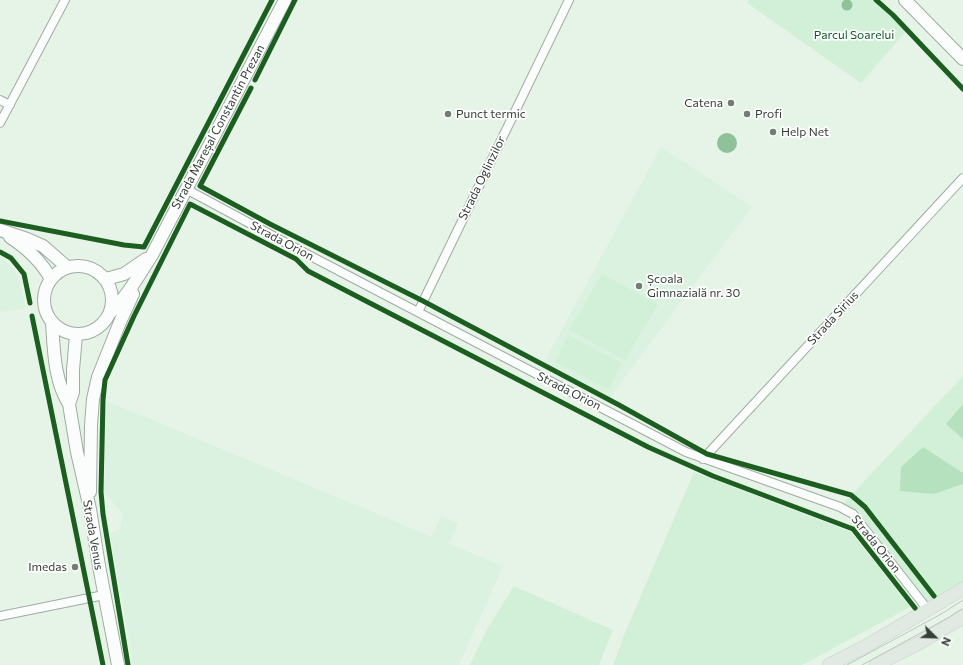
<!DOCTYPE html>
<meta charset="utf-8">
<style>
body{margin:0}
#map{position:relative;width:963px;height:665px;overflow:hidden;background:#e6f4e8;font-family:Commissioner,sans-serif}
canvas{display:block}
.north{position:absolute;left:915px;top:617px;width:40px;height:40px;-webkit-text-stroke:3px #fff;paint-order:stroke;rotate:113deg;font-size:11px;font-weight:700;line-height:16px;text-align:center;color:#343e36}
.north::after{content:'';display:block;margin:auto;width:14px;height:18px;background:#343e36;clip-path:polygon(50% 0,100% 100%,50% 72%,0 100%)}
</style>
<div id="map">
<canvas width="963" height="665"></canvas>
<div class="north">N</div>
</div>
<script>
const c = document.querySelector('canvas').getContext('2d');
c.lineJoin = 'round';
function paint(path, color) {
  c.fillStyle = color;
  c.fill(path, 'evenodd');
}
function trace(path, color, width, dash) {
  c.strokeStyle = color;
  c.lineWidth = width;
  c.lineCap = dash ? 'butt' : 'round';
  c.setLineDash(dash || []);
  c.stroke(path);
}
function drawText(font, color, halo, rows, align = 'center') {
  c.font = font + ' Commissioner,sans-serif';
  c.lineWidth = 3.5;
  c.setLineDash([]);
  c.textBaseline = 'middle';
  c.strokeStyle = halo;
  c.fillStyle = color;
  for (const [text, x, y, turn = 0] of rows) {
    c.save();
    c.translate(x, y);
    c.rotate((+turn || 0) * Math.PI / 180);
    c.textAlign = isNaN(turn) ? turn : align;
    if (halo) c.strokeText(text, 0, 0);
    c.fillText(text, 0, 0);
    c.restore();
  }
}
paint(new Path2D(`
 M661,147L752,207L608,400L542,366Z
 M0,256L15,271L20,283L26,308L0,312Z
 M107,401L432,537L441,516L458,523L449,544L503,566L459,665H131L132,655L110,533L120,529L123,515L104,491Z`), '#daf2df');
paint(new Path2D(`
 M749,0H881L908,29L861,83L747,3Z
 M602,274L658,304L625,360L569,330Z
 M568,335L622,363L609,389L555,362Z
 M963,376V583L928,610L840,507Z
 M694,472L851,532L910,607L802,665H613L624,635Z
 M514,586L613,630L599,665H470L486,631Z`), '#d2f0d7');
paint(new Path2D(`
 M963,404V439L946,424Z
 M923,447L963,473V484L934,494L900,491L901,467Z`), '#b6e1be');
paint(new Path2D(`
 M841.5 5a5.5 5.5 0 1 1 11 0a5.5 5.5 0 1 1-11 0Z
 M717 143a10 10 0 1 1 20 0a10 10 0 1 1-20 0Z`), '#90c29a');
const street = new Path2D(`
 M0,100L10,105
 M0,123L65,0
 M186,189L301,251L686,452L840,507L853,514L928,610
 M418,312L569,0
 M703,459L963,178
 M0,616L104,595`);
const secondary = new Path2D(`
 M905,0L963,59
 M0,230L27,239L43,246L67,267
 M10,237C27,248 41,261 51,279
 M44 300a34 34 0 1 1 68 0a34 34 0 1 1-68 0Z
 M106,279L124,274L146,259
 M109,314C127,297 139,275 152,255L285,0
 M52,323C54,351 54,380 69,404
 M76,335L73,370V392L69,404L77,452L90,509L99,566L118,665
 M90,492L91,425L93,399L98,377L120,322L133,294`);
const primary = new Path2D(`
 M829,665L866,646L963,589
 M876,665L921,642L963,617`);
trace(street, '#a0aba2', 10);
trace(secondary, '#a0aba2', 14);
trace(primary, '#cad1cb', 14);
trace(street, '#fbfdfc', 8);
trace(secondary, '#fbfdfc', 12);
trace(primary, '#e0e9e2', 13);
trace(new Path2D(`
 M847,665L943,613L963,600
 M862,665L946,619L963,608`), '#c0c4c1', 1);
trace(new Path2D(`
 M876,0L893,15L963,89
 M255,80L295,0
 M251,88L200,186L270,224L423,301L619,405L707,454L851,495L865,507L934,596
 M0,221L124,245L144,247L272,0
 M0,252L11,258L24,274L30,303
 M32,316L103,665
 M128,665L103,514L101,492L103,400L105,380L134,316L190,204L296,259L308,271L648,447L713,476L853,529L915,608`), '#1b5e20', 5);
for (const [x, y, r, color] of [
 [731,103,4,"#727e74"],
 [448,114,4,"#727e74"],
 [747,114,4,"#727e74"],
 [773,132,4,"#727e74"],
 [639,286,4,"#727e74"],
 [75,567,4,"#727e74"]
]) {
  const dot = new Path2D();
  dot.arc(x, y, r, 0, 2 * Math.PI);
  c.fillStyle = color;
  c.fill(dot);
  trace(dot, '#fff', 1.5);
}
drawText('12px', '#0e5929', '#fff', [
 ["Parcul Soarelui",854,35]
]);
drawText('12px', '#343e36', '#fff', [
 ["Catena",723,103,"right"],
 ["Punct termic",456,114],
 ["Profi",755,114],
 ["Help Net",781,132],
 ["Școala",647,279],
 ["Gimnazială nr. 30",647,293],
 ["Imedas",67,567,"right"]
], 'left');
drawText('12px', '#343e36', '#fff', [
 ["Strada Mareșal Constantin Prezan",218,127,-62],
 ["Strada Oglinzilor",482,178,-64],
 ["Strada Orion",282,241,28],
 ["Strada Sirius",833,318,-47],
 ["Strada Orion",569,391,27],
 ["Strada Venus",93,535,80],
 ["Strada Orion",876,544,51]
]);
</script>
